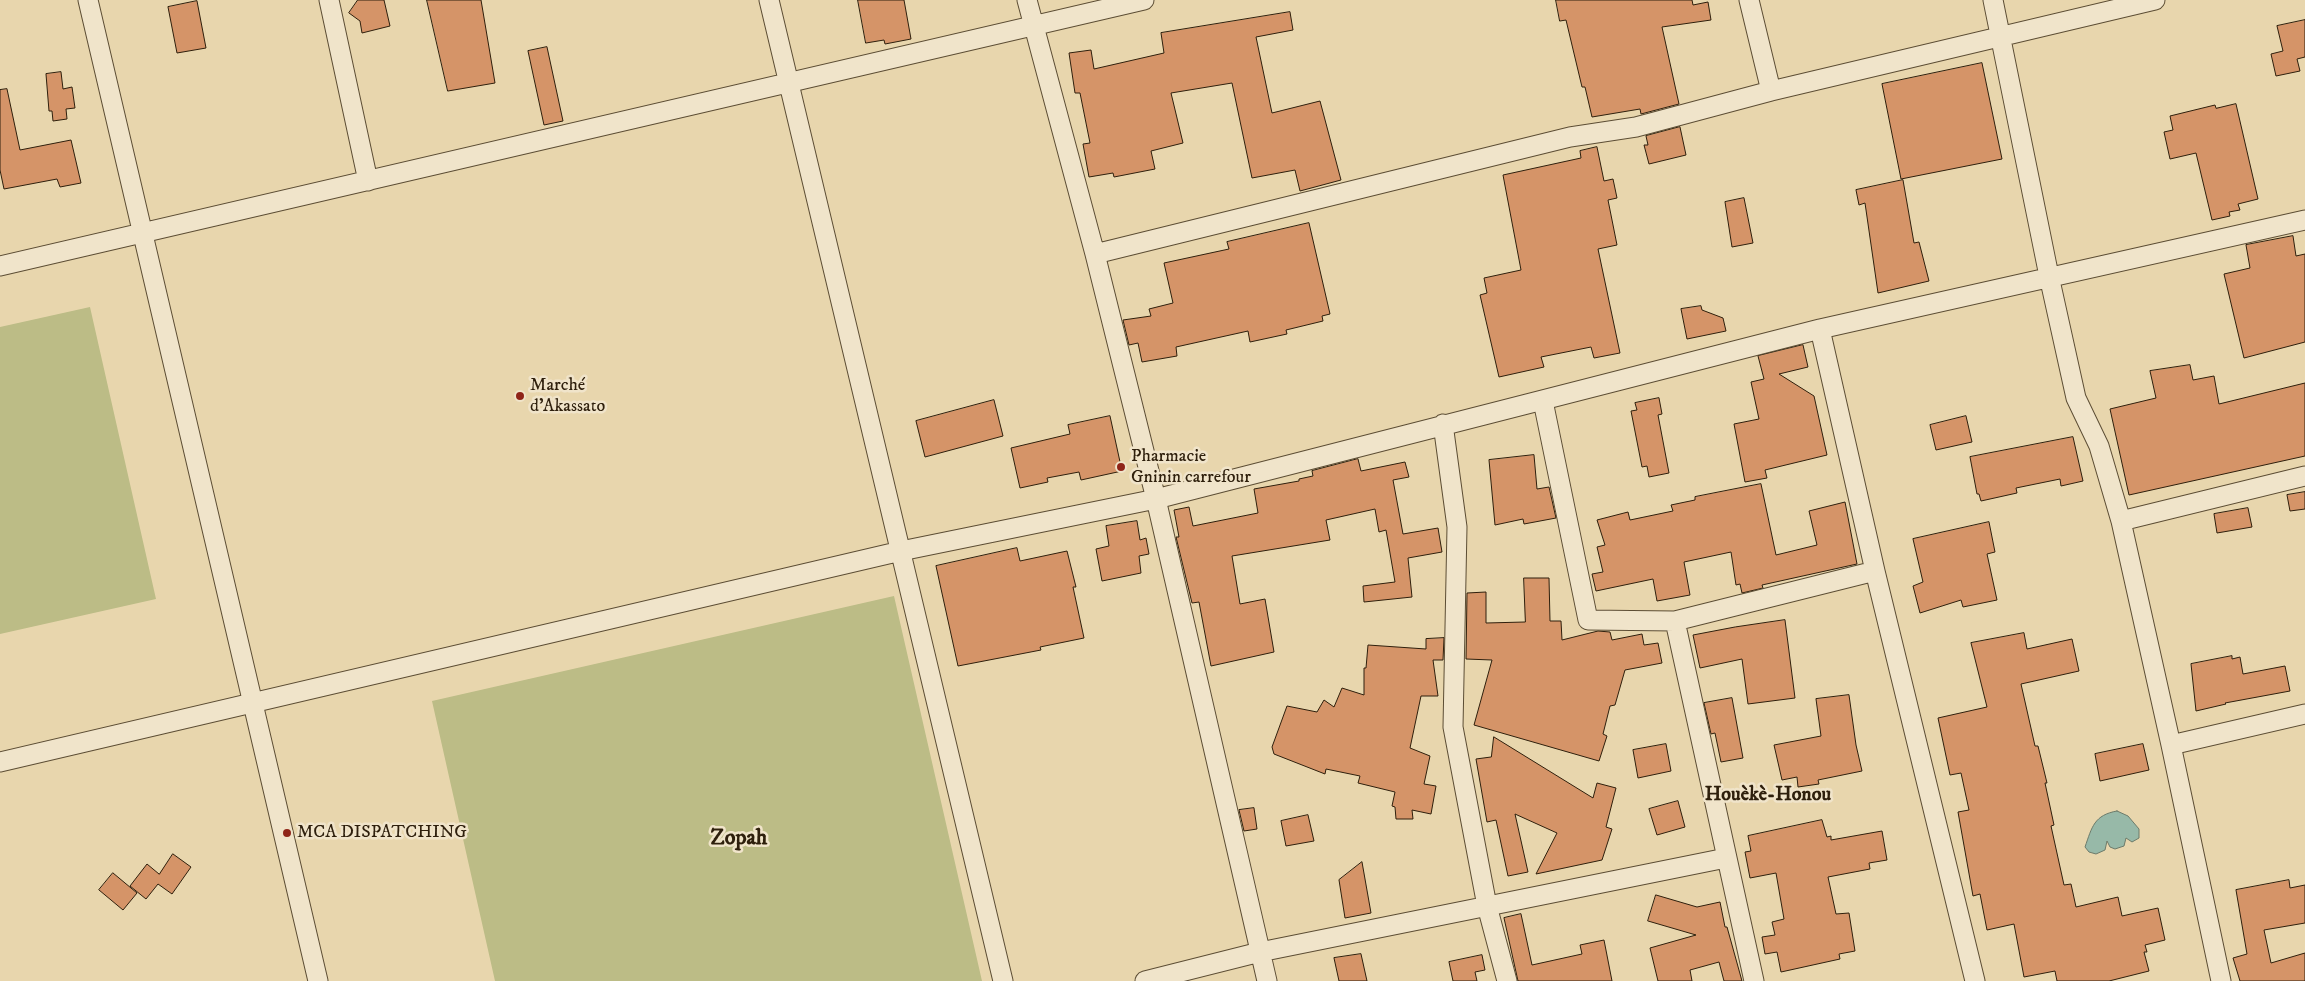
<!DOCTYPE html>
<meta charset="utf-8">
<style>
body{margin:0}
canvas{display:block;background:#e8d6ad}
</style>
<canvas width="2305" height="981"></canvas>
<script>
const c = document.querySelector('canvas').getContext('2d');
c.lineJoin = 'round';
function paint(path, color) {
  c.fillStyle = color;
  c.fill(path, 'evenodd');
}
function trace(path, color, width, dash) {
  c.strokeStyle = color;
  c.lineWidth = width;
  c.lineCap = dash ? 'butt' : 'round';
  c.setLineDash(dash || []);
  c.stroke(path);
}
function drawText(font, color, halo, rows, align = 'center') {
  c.font = font + ' "IM FELL DW Pica",serif';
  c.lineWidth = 5;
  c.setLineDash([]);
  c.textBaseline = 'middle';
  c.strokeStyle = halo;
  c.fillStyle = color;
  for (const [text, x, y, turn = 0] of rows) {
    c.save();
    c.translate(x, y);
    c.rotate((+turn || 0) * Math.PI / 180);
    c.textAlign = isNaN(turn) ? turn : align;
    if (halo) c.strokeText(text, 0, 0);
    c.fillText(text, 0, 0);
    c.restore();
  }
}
paint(new Path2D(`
 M90,307L156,599L0,634V327Z
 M894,596L982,981H495L432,701Z`), '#bcbc86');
const water = new Path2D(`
 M2117,811L2128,816L2139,829V838L2132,842L2126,838L2124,846L2115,849L2110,847L2107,841L2105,850L2096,854L2089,852L2085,847C2092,827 2094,815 2117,811Z`);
paint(water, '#97b9a8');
trace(water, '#6d7b6a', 1);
const building = new Path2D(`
 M358,0H384L390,26L362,33L360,21L349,13Z
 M427,0H481L495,83L448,91Z
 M858,0H904L911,39L885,44L884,40L866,43Z
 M1556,0H1692L1693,5L1708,2L1711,20L1662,27L1679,104L1641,114L1640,109L1592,117L1585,87H1582L1566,20L1560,21Z
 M197,1L206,48L177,53L168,7Z
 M1290,12L1293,30L1256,37L1272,113L1320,101L1341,180L1300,191L1295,170L1252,178L1232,83L1171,93L1183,143L1151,151L1155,169L1114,177L1113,173L1089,177L1083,144L1090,143L1080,93H1075L1069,53L1091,50L1094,69L1164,53L1161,33Z
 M2305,20V57L2297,59L2300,71L2276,76L2271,54L2283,51L2277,26Z
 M547,47L563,121L544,125L528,51Z
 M1982,63L2002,159L1901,179L1882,84Z
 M61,72L63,89L72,87L75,108L66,109L67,119L53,121L52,111H49L46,74Z
 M7,89L20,150L71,140L81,183L60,187L57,179L4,189L0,170V90Z
 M2236,104L2258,199L2238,204L2240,210L2229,212L2230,216L2212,220L2196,153L2170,159L2164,132L2173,130L2170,116L2215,105L2216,108Z
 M1680,127L1686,155L1649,164L1644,145H1648L1646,136Z
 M1597,147L1604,181L1613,179L1617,198L1608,200L1617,245L1598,249L1620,353L1594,358L1591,347L1541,357L1544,367L1499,377L1480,295L1487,293L1484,278L1521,270L1503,175L1581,158L1580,151Z
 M1903,180L1914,243L1919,242L1929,281L1878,293L1865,203L1859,205L1856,190Z
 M1744,198L1753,243L1732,247L1725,202Z
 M1309,223L1330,314L1322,316L1323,321L1286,330L1287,334L1250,342L1248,331L1176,347L1177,356L1142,362L1138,343L1129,345L1123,320L1151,316L1149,309L1173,303L1164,263L1229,249L1227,242Z
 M2293,236L2296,256L2305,254V342L2244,358L2224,274L2250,268L2246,245Z
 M1701,306L1702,310L1723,318L1726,331L1687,339L1681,309Z
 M1803,345L1808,367L1779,374L1814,396L1827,455L1765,470L1767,478L1745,482L1734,424L1759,419L1751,382L1764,379L1758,356Z
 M2190,365L2193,380L2214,376L2219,404L2305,383V456L2129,495L2110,409L2156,398L2150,371Z
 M1659,398L1662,414L1658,415L1669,473L1649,477L1647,466L1642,467L1631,411L1637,410L1635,403Z
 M994,400L1003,436L925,457L916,421Z
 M1110,416L1122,471L1081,480L1079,472L1047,478L1048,482L1020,488L1011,448L1070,434L1068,425Z
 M1966,416L1972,442L1936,450L1930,425Z
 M2073,437L2083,481L2061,486L2060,479L2016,488L2017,493L1981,501L1979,494H1977L1970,457Z
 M1534,455L1537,489L1549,487L1556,518L1524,524L1523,519L1495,525L1489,460Z
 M1358,459L1361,471L1405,462L1409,477L1393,480L1403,534L1438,528L1442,552L1408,558L1412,597L1364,602L1363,586L1395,582L1386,530L1379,532L1375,509L1326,520L1330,540L1232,556L1240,604L1265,599L1274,652L1211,666L1199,602L1192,603L1176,537H1179L1174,510L1189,507L1193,526L1258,513L1254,489L1299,481V479L1313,476L1312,471Z
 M1761,484L1776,555L1817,545L1809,511L1845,502L1857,564L1762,585L1763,588L1742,593L1740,584L1736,585L1731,552L1684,562L1690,595L1657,601L1653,579L1596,591L1592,574L1603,572L1597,547L1605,545L1597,520L1628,512L1630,520L1673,511L1671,505L1695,500V497Z
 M2305,492V509L2290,511L2287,495Z
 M2248,508L2252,527L2217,533L2214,514Z
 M1137,521L1140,540L1146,538L1149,554L1139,556L1141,573L1102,581L1096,549L1109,546L1106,526Z
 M1989,522L1995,552L1987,554L1997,600L1963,607L1961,600L1920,613L1913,586L1923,582L1913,539Z
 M1017,548L1020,561L1067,551L1076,587H1073L1084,638L1040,647L1041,650L958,666L936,566Z
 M1524,578H1549L1550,621H1561L1562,640L1598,631L1610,632L1612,640L1642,634L1644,645L1658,643L1662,663L1625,670L1615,705L1610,706L1603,734L1607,736L1599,761L1474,725L1492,660L1466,659L1467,593L1486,592V623L1525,622Z
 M1785,620L1795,698L1748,704L1742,659L1700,668L1693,635L1735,627Z
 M2024,633L2027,649L2072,639L2079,671L2021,684L2035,746H2038L2047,783H2045L2054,825L2051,826L2064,885L2071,884L2076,907L2118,897L2122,916L2158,908L2165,940L2145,945L2147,952H2144L2149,971L2109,981H2057L2055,971L2024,977L2014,924L1987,930L1980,894L1973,896L1958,812L1969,810L1961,773L1950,775L1938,718L1987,707L1971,643Z
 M1444,638L1443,660H1433L1438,696H1421L1410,748L1430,756L1424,784L1436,786L1431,814L1412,810L1413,819H1396L1395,807L1392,806L1395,792L1358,783L1360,776L1326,769L1325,774L1274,754L1272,747L1287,706L1317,712L1324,700L1334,707L1342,688L1364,695V668H1366L1368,645L1426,649V639Z
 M2232,656V659L2240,657L2243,674L2285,666L2290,691L2225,703L2226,704L2196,711L2191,664Z
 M1849,695L1856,745L1862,771L1818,780L1819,784L1798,787L1797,777L1782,780L1774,745L1821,736L1816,699Z
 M1732,698L1743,758L1721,762L1715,733L1711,734L1704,703Z
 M1494,737L1593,798L1597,783L1616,788L1606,827L1612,829L1602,860L1536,874L1557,833L1515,814L1528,872L1508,876L1496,820L1487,822L1476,759L1491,757Z
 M1666,744L1671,771L1638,778L1633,750Z
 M2143,744L2149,770L2100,781L2095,754Z
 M1678,801L1685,827L1657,835L1649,809Z
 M1254,808L1257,829L1244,831L1239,810Z
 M1308,815L1314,841L1286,846L1281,821Z
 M1822,820L1827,837L1831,836V840L1882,831L1887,860L1869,863L1870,869L1828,877L1836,914L1849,913L1855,951L1839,954L1840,959L1781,972L1777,952L1765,954L1762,937L1775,935L1772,922L1784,919L1776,873L1750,878L1745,852L1751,851L1748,836Z
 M173,854L191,867L172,894L158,884L146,899L130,886L147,864L159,874Z
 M1362,862L1371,913L1345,918L1339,880Z
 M113,873L137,893L123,910L99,890Z
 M2289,880L2290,888L2305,885V923L2264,930L2271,963L2305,953V981H2240L2233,958L2247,954L2236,890Z
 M1656,895L1697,907L1720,902L1725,927H1727L1742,981H1724L1719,962L1690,970L1692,981H1658L1650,948L1696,935L1648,921Z
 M1521,914L1532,965L1582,954L1580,945L1604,940L1612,981H1518L1504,918Z
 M1361,954L1367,981H1339L1334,958Z
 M1482,955L1485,970L1475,972L1477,981H1453L1449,962Z`);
paint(building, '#d59468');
trace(building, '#2e1f0c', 1);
const minor = new Path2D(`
 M88,0L318,981
 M329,0L368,181
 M769,0L1003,981
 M1027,0L1095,254L1156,499L1267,981
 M1749,0L1771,91
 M1993,0L2049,276L2076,398L2099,446L2121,521L2171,745L2221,981
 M1095,254L1570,137L1636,127L1771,91L2155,0
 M0,266L1144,0
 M1820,329L1875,571L1975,981
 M1543,401L1588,620L1675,621L1875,571
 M1443,424L1457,527L1453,727L1487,906L1507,981
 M2121,521L2305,476
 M1675,621L1754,981
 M2171,745L2305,714
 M0,762L901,551L1156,499L1820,329L2305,220
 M1145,981L1260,952L1726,858`);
trace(minor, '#5c4d34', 21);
trace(minor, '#f0e4ca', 19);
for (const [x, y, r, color] of [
 [520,396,5,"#8f2418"],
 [1121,467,5,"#8f2418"],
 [287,833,5,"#8f2418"]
]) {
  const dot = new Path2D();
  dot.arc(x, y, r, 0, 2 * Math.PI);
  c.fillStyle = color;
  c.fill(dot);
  trace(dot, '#f0e4ca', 2);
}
drawText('18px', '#2e1f0c', '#f0e4ca', [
 ["Marché",530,386],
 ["d'Akassato",530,407],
 ["Pharmacie",1131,457],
 ["Gninin carrefour",1131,478],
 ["MCA DISPATCHING",297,833]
], 'left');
drawText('bold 20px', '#2e1f0c', '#f0e4ca', [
 ["Houèkè-Honou",1768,796]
]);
drawText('bold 22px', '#2e1f0c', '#f0e4ca', [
 ["Zopah",739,839]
]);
</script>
